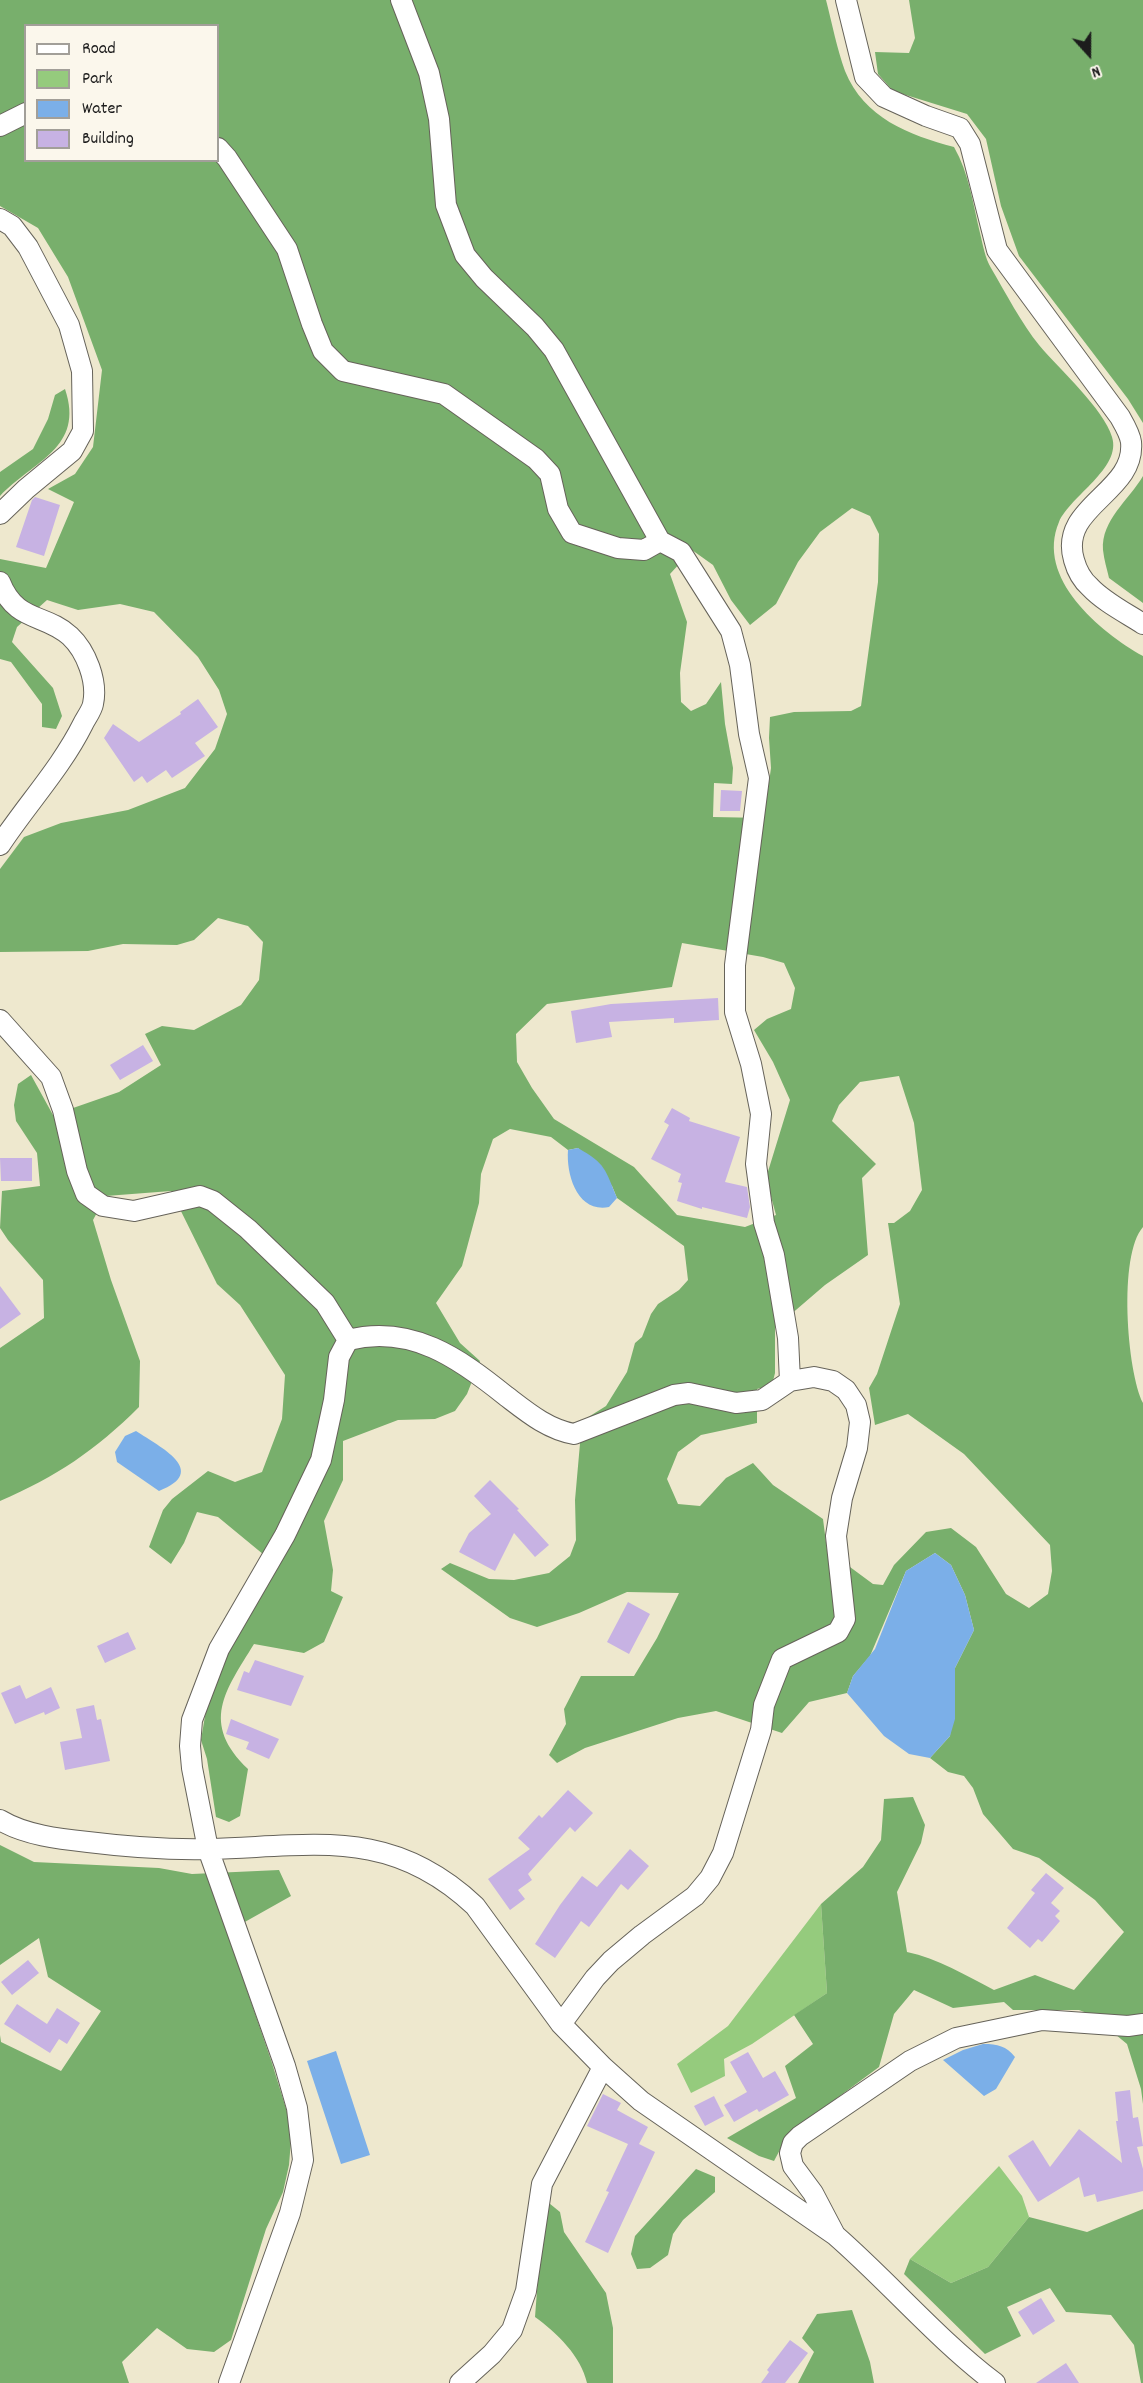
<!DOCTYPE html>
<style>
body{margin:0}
#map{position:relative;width:1143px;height:2383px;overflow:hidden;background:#eee8ce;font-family:Dekko,sans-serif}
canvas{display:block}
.legend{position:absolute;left:24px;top:24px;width:195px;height:138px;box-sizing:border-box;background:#fbf7ec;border:2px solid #a29f99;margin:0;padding:8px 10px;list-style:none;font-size:18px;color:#1c1c1c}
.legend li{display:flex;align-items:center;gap:12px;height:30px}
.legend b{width:30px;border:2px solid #a29f99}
.north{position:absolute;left:1059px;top:24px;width:60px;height:60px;-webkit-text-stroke:4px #fbf7ec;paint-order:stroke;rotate:159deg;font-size:16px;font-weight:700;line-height:24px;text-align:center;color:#1c1c1c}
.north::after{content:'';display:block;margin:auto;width:21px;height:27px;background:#1c1c1c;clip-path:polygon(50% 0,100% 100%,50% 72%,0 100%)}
</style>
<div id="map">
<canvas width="1143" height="2383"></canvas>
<ul class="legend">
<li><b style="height:8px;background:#fff"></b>Road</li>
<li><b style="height:16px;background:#95cb7d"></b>Park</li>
<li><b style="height:16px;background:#7bafe8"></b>Water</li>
<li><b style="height:16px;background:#c7b2e3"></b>Building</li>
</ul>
<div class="north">N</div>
</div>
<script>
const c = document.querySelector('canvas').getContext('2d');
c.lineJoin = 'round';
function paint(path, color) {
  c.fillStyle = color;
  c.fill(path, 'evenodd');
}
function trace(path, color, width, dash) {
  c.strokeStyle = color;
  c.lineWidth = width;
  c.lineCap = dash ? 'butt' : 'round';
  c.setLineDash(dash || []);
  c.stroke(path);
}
paint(new Path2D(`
 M821,1904L827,1993L752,2044L724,2059L725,2076L691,2093L677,2064L728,2026Z
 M999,2166L1022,2196L1029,2217L988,2267L951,2283L910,2259Z`), '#95cb7d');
paint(new Path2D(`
 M0,0H826C832,23 837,49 845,71C864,118 909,135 954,147C969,173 973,204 980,233C983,245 985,258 991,268C1005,292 1022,324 1039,345C1059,369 1104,409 1112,437C1122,468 1070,496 1059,522C1035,578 1100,632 1143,656V1227C1118,1255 1127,1371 1143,1403V2104L1141,2089L1127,2044L1092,2015L1079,2010H1013L1004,2002L953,2008L914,1990L894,2014L879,2067L806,2121L783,2144L774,2161L759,2156L727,2138L796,2098L785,2066L813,2044L794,2015L827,1993L821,1904L863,1867L881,1840L884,1799L913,1797L925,1825L921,1843L897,1892L907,1952C937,1958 967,1976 994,1990L1035,1975L1074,1990L1124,1932L1095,1900L1039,1858L1013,1849L983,1814L973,1788L964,1776L948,1772L930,1758L950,1736L955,1668L974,1630L965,1595L951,1565L935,1553L906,1571L870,1656L853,1676L847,1693L809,1702L782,1733L716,1711L678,1718L585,1748L557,1763L549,1755L566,1724L564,1709L581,1676H634L657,1638L679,1593L627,1592L579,1613L537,1627L510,1618L441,1569L450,1563L489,1579L514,1580L549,1573L570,1556L576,1540L575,1500L582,1421L606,1406L627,1372L635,1343L642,1337L651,1314L658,1304L679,1290L688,1280L684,1246L617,1198L612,1186L578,1148L568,1150L551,1137L510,1129L493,1139L481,1174L479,1203L462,1266L436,1303L460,1343L480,1361L467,1394L455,1411L435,1419L398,1420L343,1441V1480L324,1521L333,1570L331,1591L343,1597L324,1642L304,1653L254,1644C225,1691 200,1723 248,1769L240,1816L229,1822L216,1817L207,1759L201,1740L205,1716L219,1663L275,1564L218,1517L197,1512L184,1543L171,1564L149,1547L163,1510L172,1499L208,1471L235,1482L262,1472L282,1419L285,1375L240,1305L217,1284L171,1191L106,1196L93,1220L111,1280L140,1361L139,1407C96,1450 56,1477 0,1501V1348L44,1318L43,1280L8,1240L0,1228L2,1191L40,1186L37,1153L16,1121L14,1105L18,1084L31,1075L53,1115L119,1092L161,1065L145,1034L162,1026L194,1030L241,1005L259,980L263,942L248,926L218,918L194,940L177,945L123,944L88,951L0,952V869L24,837L61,823L128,810L185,788L215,749L227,714L219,690L198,657L154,612L120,604L78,610L47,600L17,627L12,642L53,688L62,716L56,729L42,727V704L11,662L0,659V559L46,568L74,502L48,489L75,474L93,447L102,370L68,277L38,228L0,206ZM26,26H218V160H26ZM852,508L870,516L879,534L878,582L861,706L851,711L794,712L770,717L769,738L771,768L764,818L713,817L714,783L732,784L733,768L725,724L721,682L706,704L691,711L681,702L680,673L687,622L670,574L692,550L713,565L731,600L750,625L776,604L798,562L820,532ZM682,943L763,957L784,963L795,988L791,1009L767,1019L754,1030L773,1062L790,1100L766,1178L776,1215L745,1227L677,1215L634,1167L554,1119L532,1088L517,1062L516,1034L547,1004L672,987ZM899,1076L914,1123L922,1190L910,1211L894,1223H888L900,1304L877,1374L869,1388L875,1425L908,1414L964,1454L1050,1545L1052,1571L1048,1594L1029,1608L1006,1594L976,1547L951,1528L926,1532L894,1565L883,1585L873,1584L827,1550L823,1519L773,1485L753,1463L726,1478L700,1506L678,1504L667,1479L678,1452L701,1435L757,1423V1389L772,1385L775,1373V1328L825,1285L868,1255L862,1178L876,1164L832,1121L839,1105L860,1082Z
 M909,0H1143V423L1128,399L1019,256L1001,206L986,139L967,114L893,91L878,74L875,52L909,53L915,38Z
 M65,389C85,448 33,461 0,496V472L33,449L48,419L55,395Z
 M1143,476V603L1109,578C1107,569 1104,560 1103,550C1101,520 1129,500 1143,476Z
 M0,1845L34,1862L159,1868L192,1874L279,1870L291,1896L227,1932L272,2063L292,2128L289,2165L283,2192L266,2229L231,2340L214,2352L187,2349L157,2328L122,2362L129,2383H0V2035L1,2042L61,2071L101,2011L48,1977L39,1938L0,1965Z
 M696,2169L715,2177V2192L683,2220L673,2234L668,2255L650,2268L637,2269L631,2254L635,2236Z
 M544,2199L560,2212L564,2232L606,2293L613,2328V2383H587C581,2356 557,2333 535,2317Z
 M1143,2209V2383H1141L1134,2345L1111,2315L1066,2312L1050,2288L1007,2307L1021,2336L985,2354L904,2274L910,2259L951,2283L988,2267L1029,2217L1087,2232Z
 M852,2310L870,2362L874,2383H798L814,2352L802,2338L817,2314Z`), '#78af6c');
paint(new Path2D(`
 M578,1148C606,1164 605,1169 617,1198L609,1207C578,1213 566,1176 568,1150Z
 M136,1431C160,1447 210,1471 159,1491L117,1462L115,1452L125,1436Z
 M935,1553L951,1565L965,1595L974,1630L955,1668V1719L950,1736L930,1758L909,1754L884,1736L847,1693L853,1676L875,1649L906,1571Z
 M983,2044C998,2044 1006,2046 1015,2057L996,2089L984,2096L943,2060L963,2050Z
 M336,2051L370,2155L341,2164L307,2061Z`), '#7bafe8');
paint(new Path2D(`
 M35,497L60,505L44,556L16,547L32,500Z
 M198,699L218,727L195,743L205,756L172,778L166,770L147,783L142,776L134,782L104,738L113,724L139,742L181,714L180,712Z
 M721,790L742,791L740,811H720Z
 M718,998L719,1020L674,1023V1018L609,1022L612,1037L576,1043L571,1011L611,1004Z
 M143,1045L153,1061L120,1080L110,1065Z
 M672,1108L690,1118L689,1121L740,1137L725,1182L747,1187L750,1207L747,1218L702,1207V1209L677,1201L682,1183L678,1182L681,1174L651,1159L669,1125L664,1122Z
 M0,1158H32V1181H1Z
 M0,1286L21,1314L0,1329Z
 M490,1480L519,1509L517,1510L549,1545L535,1557L514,1533L495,1571L459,1552L469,1533L491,1514L474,1496Z
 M628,1602L650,1614L629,1654L607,1642Z
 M128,1632L136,1649L105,1663L97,1646Z
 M255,1660L304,1676L291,1706L237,1690L244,1671L249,1673Z
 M20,1685L26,1699L51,1687L60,1708L45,1715L44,1712L15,1724L1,1693Z
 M94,1705L97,1720L101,1719L110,1761L65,1770L60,1742L82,1738L76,1709Z
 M231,1719L279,1739L269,1759L246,1749L249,1742L226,1734Z
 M568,1790L593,1813L575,1832L570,1827L528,1874L532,1880L518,1890L525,1899L510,1910L488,1879L530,1849L518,1838L539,1815L542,1818Z
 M630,1849L649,1866L628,1890L621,1884L589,1927L581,1921L555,1958L535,1944L560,1905L582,1876L597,1887Z
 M1046,1873L1064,1888L1051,1903L1060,1911L1055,1916L1060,1921L1042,1942L1038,1939L1030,1948L1007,1928L1035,1893L1031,1890Z
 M28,1960L39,1973L12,1995L1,1982Z
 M17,2004L47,2024L57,2008L80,2023L67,2044L59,2039L50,2053L4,2024Z
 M748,2052L763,2078L775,2071L789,2095L759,2112L757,2109L734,2122L724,2105L747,2092L730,2062Z
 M1130,2090L1133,2118L1138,2117L1143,2146L1137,2147L1143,2169V2191L1097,2202L1095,2194L1084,2197L1079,2177L1038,2202L1008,2156L1033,2140L1050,2167L1079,2129L1122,2163L1116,2121H1118L1115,2092Z
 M603,2094L621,2103L617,2110L648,2127L639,2144L655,2152L608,2253L585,2242L609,2192L606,2191L628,2144L587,2126Z
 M714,2096L724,2116L705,2126L694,2106Z
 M1041,2298L1055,2321L1033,2335L1018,2312Z
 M790,2340L808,2353L785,2383H761L769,2372L767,2370Z
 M1066,2363L1079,2383H1036Z`), '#c7b2e3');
const minor = new Path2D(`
 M401,0L429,73L439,119L446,205L465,255L484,278L535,327L554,350L660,541L681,552L731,631L740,665L749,734L759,778L735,965V1012L751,1064L761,1114L756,1164L764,1223L774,1255L788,1338L790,1381
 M846,0L865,77L884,97L926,116L960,128L970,144L997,250L1120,417C1124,424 1130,434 1131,442C1136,493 1058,506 1074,560C1077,571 1081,579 1090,587C1104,602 1126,613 1143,624
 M0,126L26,113
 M218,148L227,158L287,249L312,324L323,351L343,371L444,394L536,459L550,474L558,509L572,533L618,548L644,550L660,541
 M0,219L12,226L28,247L69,325L82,371L83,431L72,451L26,489L0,514
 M0,582C16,623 45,613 70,636C86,651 98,681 93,704C92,710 86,718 83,724C61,768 27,804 0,845
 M0,1020L51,1077L63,1110L77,1171L86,1194L103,1206L134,1211L200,1196L213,1201L248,1229L325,1303L348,1340
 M0,1820C25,1835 59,1839 88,1842C128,1847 169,1850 210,1849C315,1846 391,1827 475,1906L561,2024L603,2067L641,2101L835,2235C890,2283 937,2339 995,2383
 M834,2233L813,2193L793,2166L790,2153L793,2143L800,2136L910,2061L956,2038L1042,2020L1128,2026L1143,2024
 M229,2383L290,2213L303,2160L297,2108L285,2066L208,1849L192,1768L190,1746L192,1720L219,1649L285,1535L321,1460L334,1400L339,1357L348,1340C411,1324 459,1358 506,1396C527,1412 547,1429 574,1434L674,1395L689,1393L736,1403L762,1400L790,1381L814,1377L833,1381L846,1390L856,1405L860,1422L857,1448L842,1498L836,1536L845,1619L838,1632L782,1659L764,1705L761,1730L723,1853L710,1878L695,1896L642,1935L611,1961L595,1978L561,2024
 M460,2383L492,2354L512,2330L526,2291L542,2184L603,2067`);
trace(minor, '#66635a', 22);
trace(minor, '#fff', 20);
</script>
